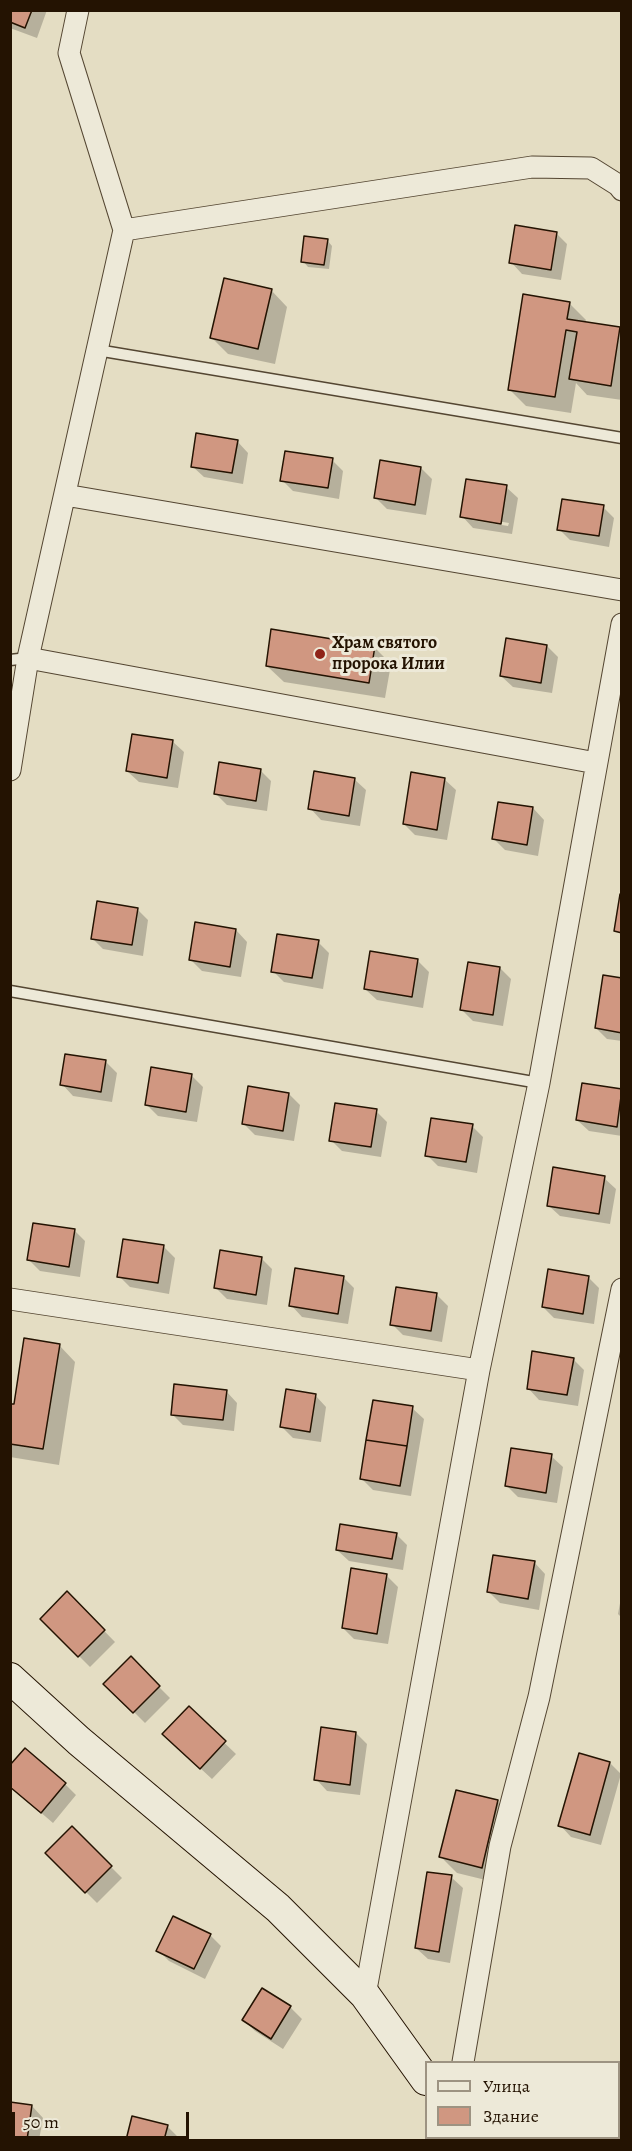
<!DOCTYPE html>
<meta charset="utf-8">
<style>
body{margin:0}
#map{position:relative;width:632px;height:2151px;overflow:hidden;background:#e4ddc3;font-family:Alegreya,serif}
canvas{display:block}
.frame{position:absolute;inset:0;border:12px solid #241302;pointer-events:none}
.legend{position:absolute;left:425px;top:2061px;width:195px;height:78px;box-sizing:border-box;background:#ede9d8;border:2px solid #9d9382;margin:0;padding:8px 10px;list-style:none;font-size:18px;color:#241302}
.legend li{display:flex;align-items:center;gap:12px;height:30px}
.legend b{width:30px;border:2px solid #9d9382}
.scale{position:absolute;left:12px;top:2112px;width:177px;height:27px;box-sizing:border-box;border:3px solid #241302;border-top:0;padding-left:8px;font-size:18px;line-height:21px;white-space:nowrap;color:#241302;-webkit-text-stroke:4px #ede9d8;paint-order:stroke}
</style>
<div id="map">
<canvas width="632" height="2151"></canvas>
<div class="frame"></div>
<ul class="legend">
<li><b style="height:8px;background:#ede9d8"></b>Улица</li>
<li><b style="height:16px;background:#d09781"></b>Здание</li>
</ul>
<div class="scale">50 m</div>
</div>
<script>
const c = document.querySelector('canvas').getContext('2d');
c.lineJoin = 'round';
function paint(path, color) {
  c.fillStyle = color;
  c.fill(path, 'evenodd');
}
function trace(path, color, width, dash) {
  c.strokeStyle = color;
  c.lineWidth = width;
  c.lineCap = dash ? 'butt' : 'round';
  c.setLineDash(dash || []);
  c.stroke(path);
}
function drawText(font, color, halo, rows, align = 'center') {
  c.font = font + ' Alegreya,serif';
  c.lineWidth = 6;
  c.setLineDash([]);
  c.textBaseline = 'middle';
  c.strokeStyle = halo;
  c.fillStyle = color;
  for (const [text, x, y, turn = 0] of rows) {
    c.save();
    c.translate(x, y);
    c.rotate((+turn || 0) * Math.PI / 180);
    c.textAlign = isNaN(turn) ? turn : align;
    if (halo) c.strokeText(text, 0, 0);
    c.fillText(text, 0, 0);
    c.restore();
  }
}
paint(new Path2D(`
 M10,10H47L37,38L10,28Z
 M556,233L567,244L561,280L522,274L511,262Z
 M327,240L332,246L329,269L308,267L303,261Z
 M271,290L287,307L275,364L228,354L212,338Z
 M569,303L586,320L585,323L619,328L622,331V400L587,395L576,383L571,413L526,406L510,390Z
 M237,441L248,453L243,484L204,477L192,466Z
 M332,460L343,471L339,499L293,491L282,480Z
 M421,468L432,479L426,515L387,509L376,498Z
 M506,487L518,498L512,534L473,528L462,516ZM472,517L509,523L508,526L472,520Z
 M603,507L614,518L609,547L570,540L559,529Z
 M547,646L558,657L552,693L513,687L501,676Z
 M374,647L391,664L385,698L284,682L267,666Z
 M172,741L184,752L178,788L139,782L127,771Z
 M260,770L271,781L267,811L227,805L216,794Z
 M354,779L366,790L360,826L321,820L310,808Z
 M444,779L456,790L447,840L415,835L404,824Z
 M533,808L544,820L538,856L505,850L494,839Z
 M137,909L148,920L143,956L103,949L92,938Z
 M236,930L247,942L241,977L202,971L191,960Z
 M318,942L329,953L323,989L284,982L273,971Z
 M418,961L429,972L423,1008L377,1000L365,989Z
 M500,968L511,979L503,1026L473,1021L462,1010Z
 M622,979V1041L607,1039L596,1028Z
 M106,1062L117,1073L112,1102L73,1096L62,1084Z
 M191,1075L203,1087L197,1122L158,1116L147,1105Z
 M622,1090V1136L589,1131L577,1120Z
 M289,1094L300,1105L294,1141L255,1135L244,1124Z
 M376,1111L387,1122L381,1157L342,1151L331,1140Z
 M472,1126L483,1137L477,1173L438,1166L427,1155Z
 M604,1178L616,1189L610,1224L560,1216L548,1205Z
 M74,1230L85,1241L80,1277L40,1271L29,1260Z
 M164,1247L175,1258L169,1294L130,1287L119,1276Z
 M261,1258L272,1269L267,1305L227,1299L216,1288Z
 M343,1277L354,1288L348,1324L302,1317L291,1305Z
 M588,1277L599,1288L594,1324L554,1318L543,1307Z
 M437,1295L448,1306L442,1342L403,1335L392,1324Z
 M59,1345L75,1362L59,1465L10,1457V1405L15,1406Z
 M573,1359L584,1370L578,1406L539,1400L528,1388Z
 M226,1391L237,1403L234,1431L183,1425L172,1414Z
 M315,1395L326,1407L321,1442L293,1438L282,1427Z
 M412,1408L424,1419L411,1496L373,1490L362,1479Z
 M551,1456L563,1467L557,1503L518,1497L506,1485Z
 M396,1534L407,1545L403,1570L349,1561L337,1550Z
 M534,1562L545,1574L539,1610L500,1603L489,1592Z
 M386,1575L398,1587L388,1644L354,1639L343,1628Z
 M622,1592V1618L618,1614Z
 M67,1593L115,1642L90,1667L42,1619Z
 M131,1659L170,1698L145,1723L106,1684Z
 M189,1709L236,1754L212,1779L175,1745Z
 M356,1733L367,1744L360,1795L327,1791L316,1779Z
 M610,1763L621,1774L601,1845L571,1837L560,1825Z
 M65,1784L76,1795L53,1823L10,1786Z
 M497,1801L514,1818L498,1883L457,1873L441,1857Z
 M72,1828L122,1878L97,1903L47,1853Z
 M451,1877L463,1888L450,1963L428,1959L416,1948Z
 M210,1935L221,1946L205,1979L169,1961L158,1950Z
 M262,1990L291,2008L302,2019L283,2049L255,2031L244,2020Z
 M32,2106L43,2118L39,2140L10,2139Z
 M134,2117L167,2126L179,2138L178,2140H127Z
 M544,2138H595L598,2140H539Z`), '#0003');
const building = new Path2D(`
 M10,10H32L25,28L10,22Z
 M515,225L557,232L551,270L509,263Z
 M304,236L328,239L324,265L301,262Z
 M224,278L272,289L258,349L210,338Z
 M523,294L570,302L567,319L620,327L611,386L569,379L577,332L566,330L555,397L508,390Z
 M196,433L238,440L232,473L191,467Z
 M285,451L333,458L328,488L280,481Z
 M380,460L421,467L415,505L374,498Z
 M466,479L507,485L501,524L460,517Z
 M562,499L604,505L599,536L557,530Z
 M271,629L375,646L369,683L266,666Z
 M506,638L547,645L541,683L500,676Z
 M132,734L173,740L167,778L126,771Z
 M219,762L261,769L256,801L214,794Z
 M314,771L355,778L349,816L308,809Z
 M411,772L445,778L437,830L403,824Z
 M498,802L533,807L527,845L492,839Z
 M620,894H622V933L614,931Z
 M97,901L138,908L132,945L91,939Z
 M195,922L236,929L230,967L189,960Z
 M277,934L319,940L312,978L271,972Z
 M370,951L418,959L412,997L364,989Z
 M468,962L500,967L493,1015L460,1010Z
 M603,975L622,978V1033L595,1028Z
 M65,1054L106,1060L101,1092L60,1085Z
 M151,1067L192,1074L186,1112L145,1105Z
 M582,1083L622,1089L617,1127L576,1120Z
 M248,1086L289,1093L283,1131L242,1124Z
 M335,1103L377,1109L371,1147L329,1141Z
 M431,1118L473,1124L466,1162L425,1156Z
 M553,1167L605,1176L599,1214L547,1206Z
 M33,1223L75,1229L69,1267L27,1260Z
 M123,1239L164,1245L158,1283L117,1277Z
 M220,1250L262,1257L256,1295L214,1288Z
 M295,1268L344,1276L338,1314L289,1306Z
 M548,1269L589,1276L583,1314L542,1307Z
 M396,1287L437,1293L431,1331L390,1325Z
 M24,1338L60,1344L43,1449L10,1444V1404H14Z
 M532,1351L574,1358L567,1395L527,1389Z
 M174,1384L227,1390L223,1420L171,1415Z
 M286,1389L316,1394L310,1432L280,1427Z
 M373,1400L413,1406L407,1446L366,1440Z
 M366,1440L407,1446L400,1486L360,1479Z
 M511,1448L552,1454L546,1493L505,1486Z
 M340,1524L397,1533L392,1559L336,1550Z
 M493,1555L535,1561L528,1599L487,1592Z
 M351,1568L387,1574L377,1634L342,1628Z
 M67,1591L105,1630L78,1657L40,1619Z
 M131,1656L160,1686L133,1713L103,1684Z
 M189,1706L226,1741L200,1769L162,1734Z
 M321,1727L356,1732L350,1785L314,1780Z
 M25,1748L66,1783L41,1813L10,1787V1765Z
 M579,1753L610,1762L590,1835L558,1826Z
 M456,1790L498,1800L482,1868L439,1857Z
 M72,1826L112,1866L85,1893L45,1853Z
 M427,1872L452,1875L439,1952L415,1948Z
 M173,1916L211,1934L194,1969L156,1951Z
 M262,1988L291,2006L271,2039L242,2020Z
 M10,2102L32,2105L27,2140H10Z
 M132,2116L168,2125L164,2140H126Z
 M537,2138H587L588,2140H537Z`);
paint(building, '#d09781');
trace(building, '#241302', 1.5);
const lane = new Path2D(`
 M97,350L622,438
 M10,660L28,658
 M10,991L539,1083`);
const street = new Path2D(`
 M124,230L532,167L591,168L618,185L622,190
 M65,495L622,590
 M28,658L596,763
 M10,770L28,658L124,230L69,53L78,10
 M10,1299L479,1370
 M365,1995L479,1370L539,1083L622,624
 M463,2062L500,1846L539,1697L622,1289`);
const secondary = new Path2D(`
 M10,1678L79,1741L278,1908L365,1995L426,2080
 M464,2138L466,2140`);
trace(lane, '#544632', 13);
trace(street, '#544632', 23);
trace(secondary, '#241302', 32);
trace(lane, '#ede9d8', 10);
trace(street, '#ede9d8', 21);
trace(secondary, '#ede9d8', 30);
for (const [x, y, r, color] of [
 [320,654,6,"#8f2418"]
]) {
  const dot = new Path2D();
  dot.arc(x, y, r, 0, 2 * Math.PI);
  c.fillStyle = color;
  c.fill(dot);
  trace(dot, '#ede9d8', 2);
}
drawText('bold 18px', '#241302', '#ede9d8', [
 ["Храм святого",332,644],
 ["пророка Илии",332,665]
], 'left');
</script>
